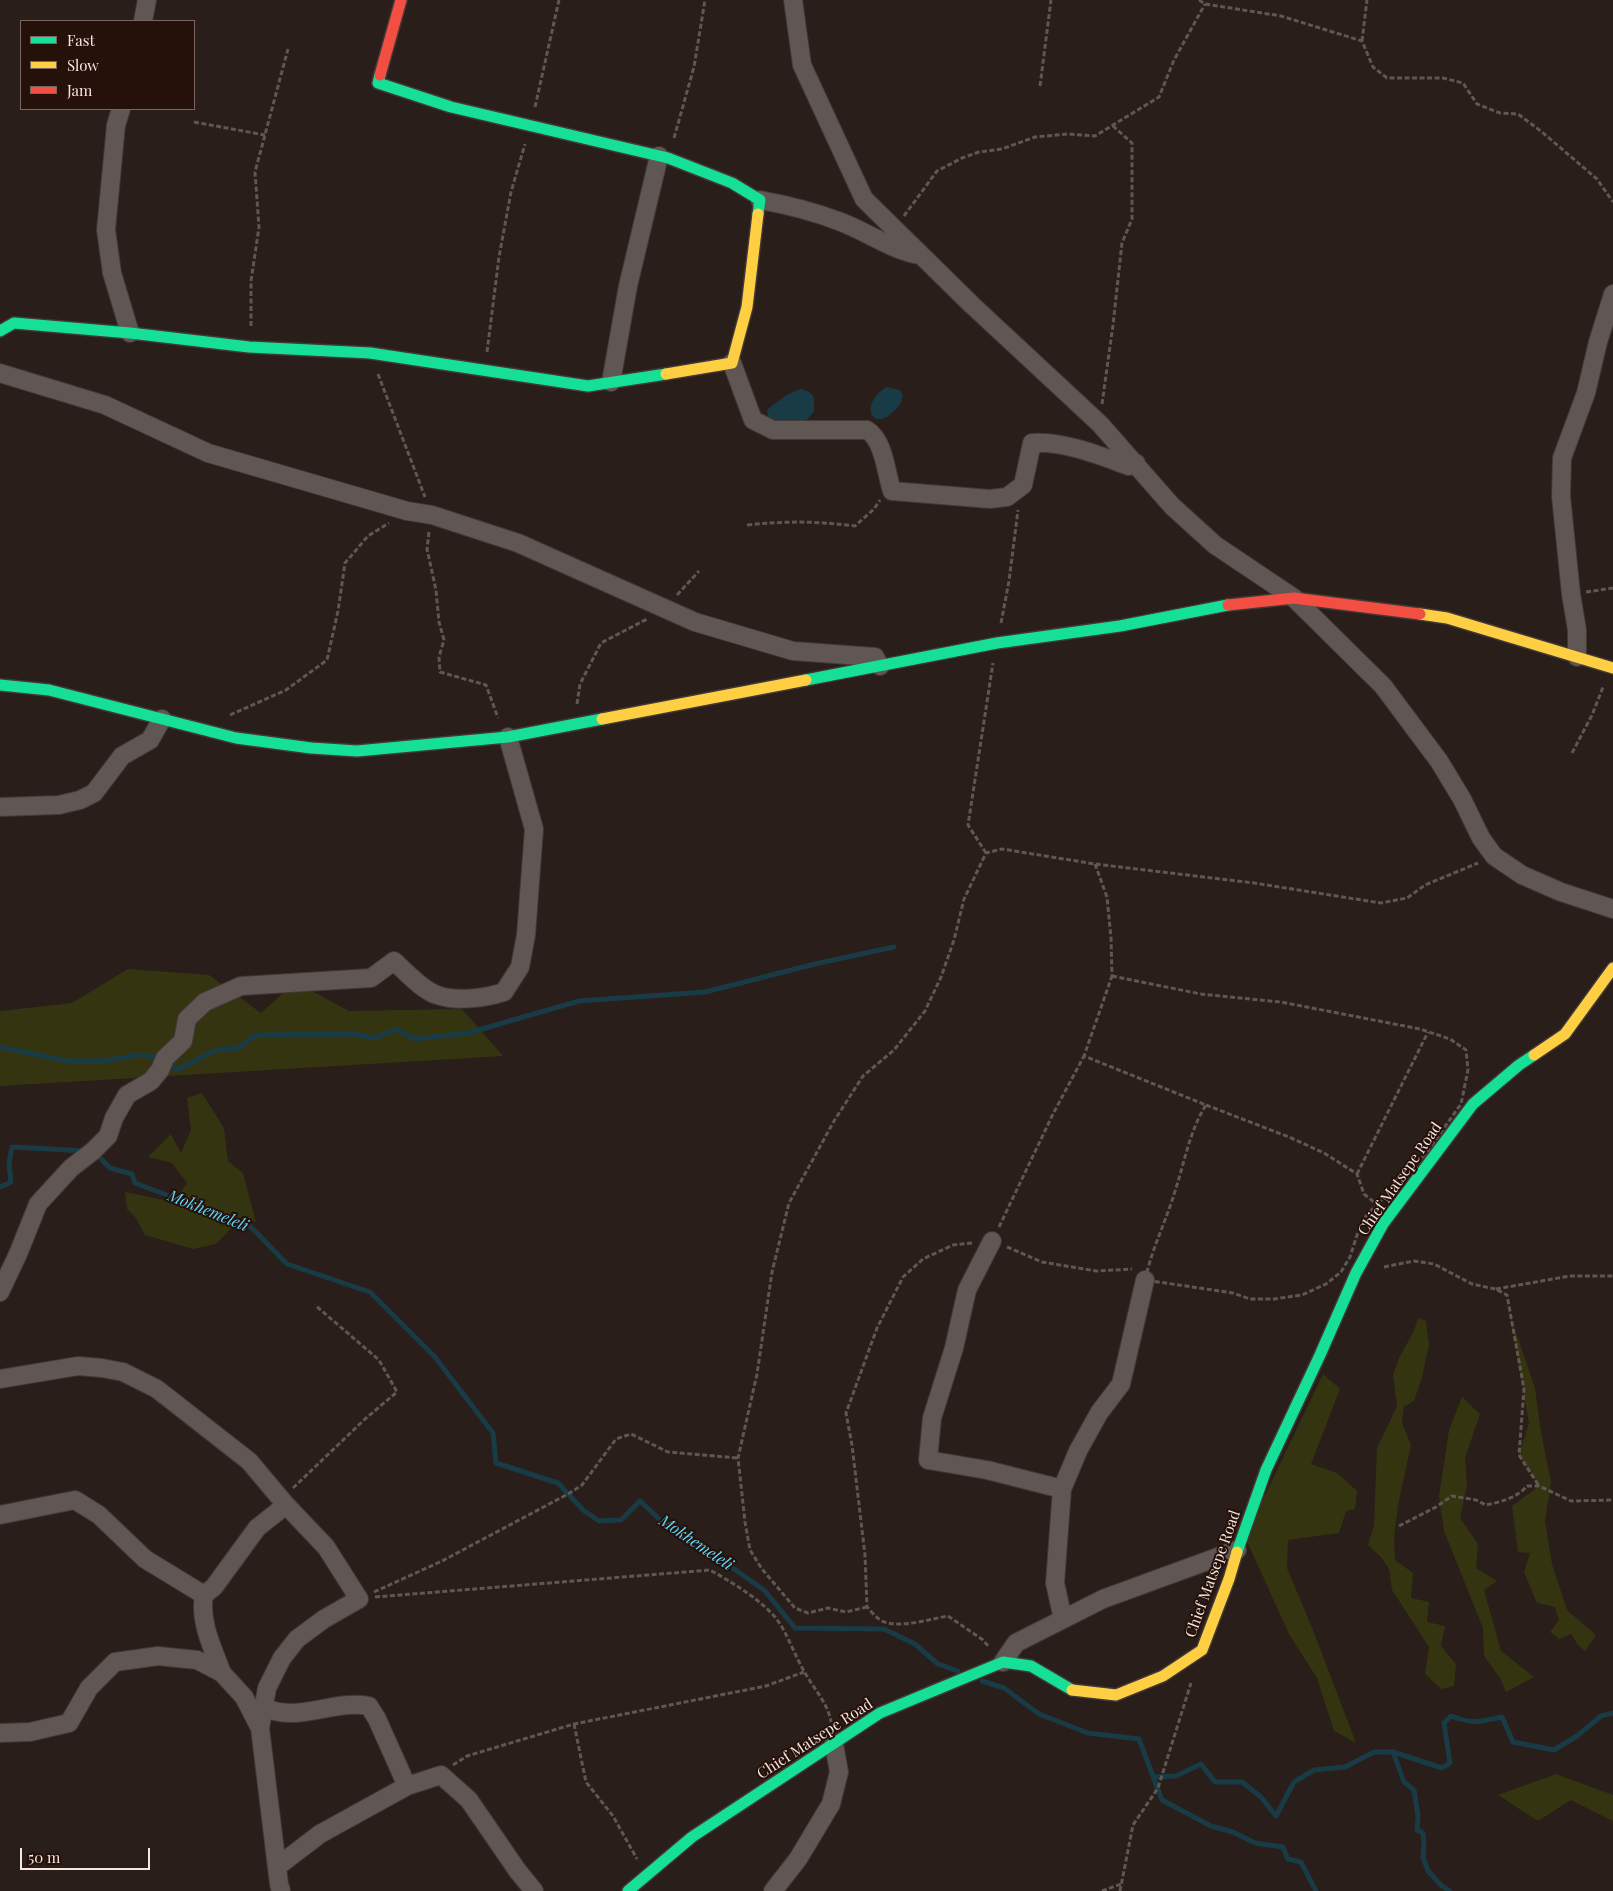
<!DOCTYPE html>
<style>
body{margin:0}
#map{position:relative;width:1613px;height:1891px;overflow:hidden;background:#291e19;font-family:"Playfair Display",serif}
canvas{display:block}
.legend{position:absolute;left:20px;top:20px;width:175px;height:90px;box-sizing:border-box;background:#25110a;border:1px solid #796660;margin:0;padding:6px 9px;list-style:none;font-size:15px;color:#f6e6e1}
.legend li{display:flex;align-items:center;gap:10px;height:25px}
.legend b{width:25px;border:1px solid #796660}
.scale{position:absolute;left:20px;top:1848px;width:130px;height:22px;box-sizing:border-box;border:2px solid #f6e6e1;border-top:0;padding-left:6px;font-size:15px;line-height:18px;white-space:nowrap;color:#f6e6e1;-webkit-text-stroke:4px #25110a;paint-order:stroke}
</style>
<div id="map">
<canvas width="1613" height="1891"></canvas>
<ul class="legend">
<li><b style="height:6px;background:#16e098"></b>Fast</li>
<li><b style="height:6px;background:#ffcf43"></b>Slow</li>
<li><b style="height:6px;background:#f24e42"></b>Jam</li>
</ul>
<div class="scale">50 m</div>
</div>
<script>
const c = document.querySelector('canvas').getContext('2d');
c.lineJoin = 'round';
function paint(path, color) {
  c.fillStyle = color;
  c.fill(path, 'evenodd');
}
function trace(path, color, width, dash) {
  c.strokeStyle = color;
  c.lineWidth = width;
  c.lineCap = dash ? 'butt' : 'round';
  c.setLineDash(dash || []);
  c.stroke(path);
}
function drawText(font, color, halo, rows, align = 'center') {
  c.font = font + ' "Playfair Display",serif';
  c.lineWidth = 4;
  c.setLineDash([]);
  c.textBaseline = 'middle';
  c.strokeStyle = halo;
  c.fillStyle = color;
  for (const [text, x, y, turn = 0] of rows) {
    c.save();
    c.translate(x, y);
    c.rotate((+turn || 0) * Math.PI / 180);
    c.textAlign = isNaN(turn) ? turn : align;
    if (halo) c.strokeText(text, 0, 0);
    c.fillText(text, 0, 0);
    c.restore();
  }
}
paint(new Path2D(`
 M128,969L209,975L261,1013L295,982L349,1011L462,1009L503,1056L0,1086V1011L72,1003Z
 M202,1093L224,1128L228,1161L243,1173L256,1222L242,1217L216,1244L193,1249L145,1235L136,1218L127,1209L125,1192L174,1202L187,1183L172,1163L148,1157L171,1134L181,1153L191,1130L187,1098Z
 M1510,1315L1535,1388L1541,1432L1551,1482L1545,1521L1552,1564L1567,1610L1596,1635L1585,1651L1578,1645L1571,1634L1559,1639L1550,1632L1559,1620L1555,1607L1537,1603L1524,1572L1530,1553L1518,1552L1512,1506L1539,1486L1519,1455L1529,1423Z
 M1418,1318L1426,1321L1429,1345L1422,1377L1414,1401L1404,1406L1402,1423L1411,1445L1398,1505L1394,1537L1395,1560L1413,1573L1411,1598L1429,1602L1427,1622L1445,1626L1441,1646L1456,1664L1454,1686L1441,1689L1425,1674L1429,1647L1392,1590L1389,1569L1381,1557L1368,1545L1374,1526L1377,1448L1397,1406L1393,1375L1399,1358L1414,1331Z
 M1323,1374L1340,1389L1311,1464L1337,1473L1357,1491L1355,1509L1346,1511L1339,1533L1288,1540L1287,1568L1313,1630L1356,1743L1334,1731L1317,1678L1289,1634L1245,1537Z
 M1462,1397L1480,1414L1465,1458L1467,1486L1460,1518L1478,1544L1476,1568L1497,1581L1484,1590L1501,1651L1534,1677L1506,1692L1500,1678L1484,1656L1483,1628L1444,1531L1439,1496L1449,1430Z
 M1556,1774L1613,1795V1821L1571,1800L1538,1821L1498,1795Z`), '#343410');
paint(new Path2D(`
 M886,387L900,390L903,396C901,404 899,406 893,412C873,432 858,406 886,387Z
 M802,389L809,392L814,397V411L808,419L801,422L778,424L768,418L767,410C778,401 788,392 802,389Z`), '#183b46');
trace(new Path2D(`
 M0,1047L67,1061H104L137,1055L165,1058L177,1070L216,1050L238,1048L256,1035L354,1034L374,1038L396,1029L415,1039L468,1033L579,1001L705,992L819,963L894,947
 M96,1154L110,1168L132,1174L135,1183L251,1227L287,1264L370,1292L434,1356L493,1433L496,1463L558,1483L583,1510L599,1521L621,1520L640,1501L671,1530L708,1550L765,1591L795,1628L884,1629L915,1644L938,1664L958,1671
 M0,1187L11,1182L9,1163L12,1147L86,1151
 M982,1681L1004,1688L1039,1714L1088,1733L1139,1739L1162,1800L1211,1826L1233,1832L1255,1843L1283,1847L1288,1859L1301,1862L1316,1891
 M1393,1752L1404,1782L1414,1790L1418,1816L1417,1830L1423,1833L1424,1845L1423,1857L1428,1871L1442,1886L1450,1891
 M1154,1777L1176,1776L1201,1764L1215,1782H1242L1261,1797L1276,1816L1294,1782L1314,1770L1345,1767L1374,1752H1393L1442,1768L1450,1763L1444,1723L1451,1716C1473,1724 1479,1722 1502,1717L1513,1742L1554,1750L1577,1736L1601,1716L1613,1713`), '#183b46', 5);
const street = new Path2D(`
 M793,0L802,65L864,199L972,305L1100,424L1172,506L1215,545L1294,598L1383,686L1439,761L1462,799L1481,838L1494,856L1522,875L1561,892L1613,909
 M143,21L147,0
 M121,109L116,125L106,230L112,273L130,333
 M760,200C788,205 815,212 841,222C867,232 892,250 919,255
 M732,363L753,420L773,430H867C884,440 886,473 892,491L990,499L1007,497L1023,485L1032,443C1064,441 1098,455 1129,466L1136,463
 M0,373L105,405L208,453L407,511L432,515L518,543L695,622L793,651L875,657L880,666
 M611,382L628,286L659,156
 M1577,657V630L1571,594L1561,496L1562,458L1586,393L1598,342L1613,294
 M0,807L59,805L80,800L94,793L122,756L150,740L162,719
 M992,1241L967,1290L954,1348L932,1418L928,1460L987,1470L1062,1489
 M0,1292L18,1254L38,1204L71,1168L93,1151L108,1136L114,1118L127,1095L151,1081L160,1070L165,1058L183,1041L187,1019L205,1002L241,986L371,978L394,961C406,972 422,990 437,995C457,1002 485,998 504,992L520,967L526,935L534,829L508,737
 M0,1379L78,1366L102,1368L123,1372L157,1389L249,1461L286,1505L326,1547L359,1599L324,1619L297,1639L282,1658L267,1688L260,1728
 M0,1515L75,1500L99,1515L145,1559L204,1595
 M1063,1619L1055,1583L1062,1489L1078,1451L1099,1413L1121,1384L1145,1280
 M1003,1662L1016,1643L1103,1599L1237,1550
 M222,1673C213,1649 199,1621 204,1595L214,1587L257,1528L286,1505
 M263,1707C299,1724 332,1699 369,1706L377,1719L407,1786
 M0,1733L30,1732L69,1723L89,1688L115,1662L158,1656L197,1660L222,1673L244,1697L260,1728L279,1884L281,1891
 M278,1866L320,1834L407,1786L441,1775L469,1800L517,1870L534,1891
 M773,1891L798,1859L831,1804L839,1772L834,1744`);
const fast = new Path2D(`
 M380,75L378,83L451,107L668,158L732,183L760,200L758,214
 M0,331L14,323L130,333L249,347L370,353L588,386L666,374
 M806,680L997,643L1120,626L1228,605
 M0,685L49,690L236,738L311,748L357,751L508,737L602,719
 M1237,1552L1266,1470L1320,1355L1356,1273L1383,1224L1473,1104L1519,1065L1534,1055
 M628,1891L692,1837L880,1713L1003,1662L1031,1666L1072,1690`);
const slow = new Path2D(`
 M666,374L732,363L747,307L758,214
 M1420,614L1447,618L1613,668
 M602,719L806,680
 M1534,1055L1565,1034L1613,968
 M1072,1690L1116,1695L1163,1676L1202,1650L1229,1579L1237,1552`);
const jam = new Path2D(`
 M380,75L401,0
 M1228,605L1294,598L1420,614`);
trace(street, '#423836', 20);
trace(fast, '#423836', 14);
trace(slow, '#423836', 14);
trace(jam, '#423836', 14);
trace(new Path2D(`
 M1199,0L1205,4L1281,16L1362,41L1373,67L1387,78H1443L1463,83L1477,104L1500,113L1518,114L1542,132L1597,179L1613,202
 M1362,41L1367,0
 M1040,86L1051,0
 M535,107L559,0
 M194,122L265,135
 M674,138L694,67L705,0
 M904,216L937,171L962,158L979,152L1002,149L1035,137L1068,134L1095,136L1159,97L1174,60L1205,4
 M251,326V281L259,227L255,172L288,49
 M487,352L499,257L511,192L525,144
 M378,374L425,497
 M1102,404L1113,325L1122,243L1132,219V143L1113,126
 M747,525C786,521 816,521 855,526L874,509L880,500
 M429,532L427,549L436,590L439,622L444,640L439,657L440,672L486,685L498,718
 M1586,592L1613,588
 M677,595L699,571
 M1001,623L1009,581L1018,510
 M577,704L580,684L601,643L647,619
 M230,715L286,690L327,660L338,611L345,563L368,536L389,523
 M1572,753L1592,715L1603,687
 M986,853L968,825L993,663
 M1095,864L1107,897L1111,938L1112,976
 M1112,976L1201,994L1281,1002L1420,1029L1450,1039L1466,1050L1468,1070L1461,1104L1426,1153L1366,1216L1358,1232L1350,1257L1341,1272L1326,1284L1302,1295L1274,1299H1250L1233,1293L1145,1280C1152,1248 1167,1219 1176,1188C1185,1160 1190,1130 1206,1105L1084,1056Z
 M1206,1105L1289,1137L1324,1153L1357,1174L1364,1194L1375,1203
 M1357,1174L1428,1032
 M999,1227L1053,1114L1084,1056
 M972,1243L953,1245L923,1259L903,1277L877,1328L846,1413L852,1445L865,1555L867,1607C871,1611 876,1618 882,1621C899,1629 930,1619 948,1616L983,1640L989,1647
 M1007,1247L1042,1262L1096,1271L1132,1269
 M1384,1267L1414,1261L1434,1264L1472,1284L1495,1289L1507,1295L1524,1389L1519,1455L1539,1486
 M1496,1289L1570,1276H1613
 M293,1488L365,1419L397,1392L379,1360L315,1305
 M1399,1526L1436,1507L1452,1496L1476,1500L1486,1505C1500,1502 1517,1498 1527,1486H1539L1571,1501L1613,1500
 M374,1592L442,1561L568,1494L582,1485L616,1439L631,1434L668,1452L738,1458
 M375,1597L710,1570C733,1583 757,1597 775,1617C786,1630 795,1656 804,1671C813,1688 828,1703 831,1722
 M867,1607L846,1612L828,1608L808,1613L795,1608L762,1569L750,1550L745,1522L738,1458L757,1374L772,1272L789,1203L834,1121L863,1076L894,1050L925,1011L941,977L954,940L964,899L986,853L1002,849L1095,864L1254,883L1381,903L1407,898L1425,885L1478,863
 M574,1724L586,1782L613,1816L637,1859
 M453,1765L467,1756L574,1724L766,1686L804,1672
 M1102,1891L1121,1884
 M1120,1891L1133,1825L1158,1788L1191,1683`), '#5f5754', 3, [5, 2.5]);
trace(street, '#605754', 18);
trace(fast, '#16e098', 11);
trace(slow, '#ffcf43', 11);
trace(jam, '#f24e42', 11);
drawText('15px', '#f6e6e1', '#25110a', [
 ["Chief Matsepe Road",1400,1179,-55],
 ["Chief Matsepe Road",1213,1574,-70],
 ["Chief Matsepe Road",815,1739,-33]
]);
drawText('italic 16px', '#5bd8fe', '#25110a', [
 ["Mokhemeleli",208,1211,22],
 ["Mokhemeleli",696,1543,34]
]);
</script>
